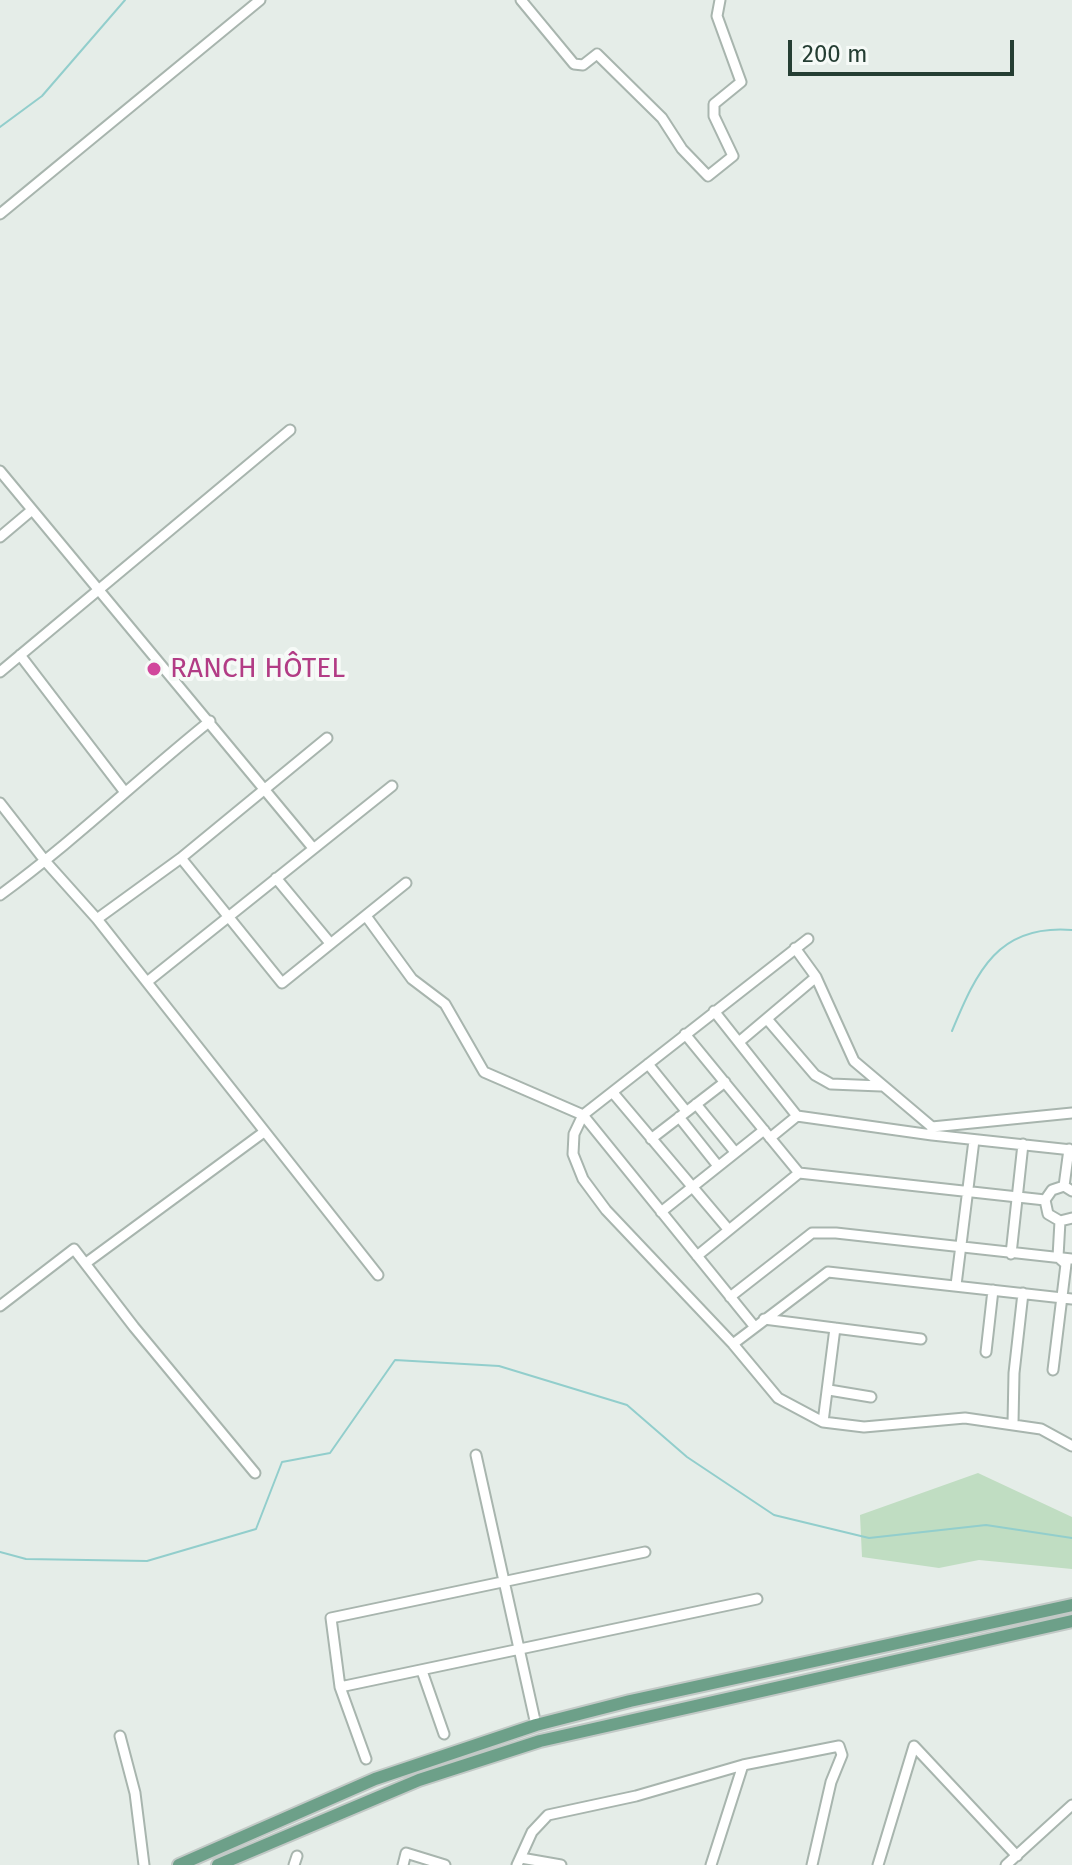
<!DOCTYPE html>
<meta charset="utf-8">
<style>
body{margin:0}
#map{position:relative;width:1072px;height:1865px;overflow:hidden;background:#e5ede8;font-family:"Fira Sans",sans-serif}
canvas{display:block}
.scale{position:absolute;left:788px;top:40px;width:226px;height:36px;box-sizing:border-box;border:4px solid #253e33;border-top:0;padding-left:10px;font-size:24px;line-height:28px;white-space:nowrap;color:#253e33;-webkit-text-stroke:6px #f6faf7;paint-order:stroke}
</style>
<div id="map">
<canvas width="1072" height="1865"></canvas>
<div class="scale">200 m</div>
</div>
<script>
const c = document.querySelector('canvas').getContext('2d');
c.lineJoin = 'round';
function paint(path, color) {
  c.fillStyle = color;
  c.fill(path, 'evenodd');
}
function trace(path, color, width, dash) {
  c.strokeStyle = color;
  c.lineWidth = width;
  c.lineCap = dash ? 'butt' : 'round';
  c.setLineDash(dash || []);
  c.stroke(path);
}
function drawText(font, color, halo, rows, align = 'center') {
  c.font = font + ' "Fira Sans",sans-serif';
  c.lineWidth = 8;
  c.setLineDash([]);
  c.textBaseline = 'middle';
  c.strokeStyle = halo;
  c.fillStyle = color;
  for (const [text, x, y, turn = 0] of rows) {
    c.save();
    c.translate(x, y);
    c.rotate((+turn || 0) * Math.PI / 180);
    c.textAlign = isNaN(turn) ? turn : align;
    if (halo) c.strokeText(text, 0, 0);
    c.fillText(text, 0, 0);
    c.restore();
  }
}
paint(new Path2D(`
 M978,1473L1072,1517V1569L979,1560L939,1568L862,1557L860,1515Z`), '#c0ddc2');
trace(new Path2D(`
 M0,127L42,96L125,0
 M952,1031C977,971 998,924 1072,930
 M0,1552L26,1559L147,1561L256,1529L282,1462L330,1453L395,1360L499,1366L627,1405L687,1457L774,1515L869,1538L986,1525L1072,1538`), '#92cecc', 2);
const minor = new Path2D(`
 M521,0L574,64L583,65L597,54L662,118L682,149L708,176L733,156L714,116V104L741,82L717,16L720,0
 M0,214L260,0
 M0,471L313,848
 M0,537L32,510
 M20,655L124,791
 M0,672L290,430
 M0,803L46,862L97,919L378,1275
 M181,858L282,983L406,883
 M276,878L330,943
 M0,895C73,842 139,778 210,721
 M366,916L412,979L445,1004L484,1072L583,1115L754,1326
 M97,919L181,858L327,738
 M808,939L583,1115L574,1134L573,1154L583,1179L606,1210L733,1344L778,1398L823,1422L864,1427L965,1418L1041,1429L1072,1446
 M795,948L816,977L854,1061L932,1127L1072,1113
 M147,982L392,786
 M714,1011L797,1116L932,1135V1127
 M767,1019L815,1075L831,1084L881,1086
 M685,1034L799,1173L1045,1200
 M739,1042L816,977
 M648,1064L686,1111
 M614,1094L728,1229
 M696,1104L735,1152
 M679,1117L718,1166
 M932,1135L1072,1150
 M770,1138L797,1116
 M651,1139L725,1082
 M1064,1186L1069,1149
 M1072,1191L1064,1186L1052,1190L1045,1200L1048,1214L1060,1221L1072,1218
 M661,1212L764,1130
 M1011,1254L1023,1144
 M697,1256L799,1173
 M86,1263L264,1132
 M956,1285L974,1140
 M730,1297L812,1233H836L1072,1259
 M0,1306L74,1249L134,1327L255,1473
 M764,1319L921,1339
 M733,1344L828,1272L1072,1299
 M986,1352L993,1290
 M1053,1370L1066,1264L1058,1257L1060,1221
 M829,1390L871,1397
 M823,1422L835,1328
 M1013,1423L1014,1373L1023,1293
 M476,1455L536,1725
 M422,1671L444,1734
 M340,1687L757,1599
 M120,1736L135,1793L144,1865
 M366,1759L340,1687L331,1618L645,1552
 M521,1858L561,1865
 M294,1865L297,1856
 M403,1865L406,1853L445,1865
 M517,1865L532,1832L548,1815L636,1796L743,1765L839,1746L842,1755L831,1782L812,1865
 M711,1865L743,1765
 M878,1865L914,1746L1017,1856
 M1006,1865L1072,1805`);
const major = new Path2D(`
 M179,1865L375,1779L536,1725L630,1701L1072,1605
 M218,1865L419,1780L540,1741L1072,1621`);
trace(minor, '#a8b5ae', 13);
trace(major, '#c2c9c6', 16);
trace(minor, '#fff', 9);
trace(major, '#6da089', 12);
for (const [x, y, r, color] of [
 [154,669,8,"#d1479c"]
]) {
  const dot = new Path2D();
  dot.arc(x, y, r, 0, 2 * Math.PI);
  c.fillStyle = color;
  c.fill(dot);
  trace(dot, '#f6faf7', 3);
}
drawText('28px', '#b23c85', '#f6faf7', [
 ["RANCH HÔTEL",170,669]
], 'left');
</script>
